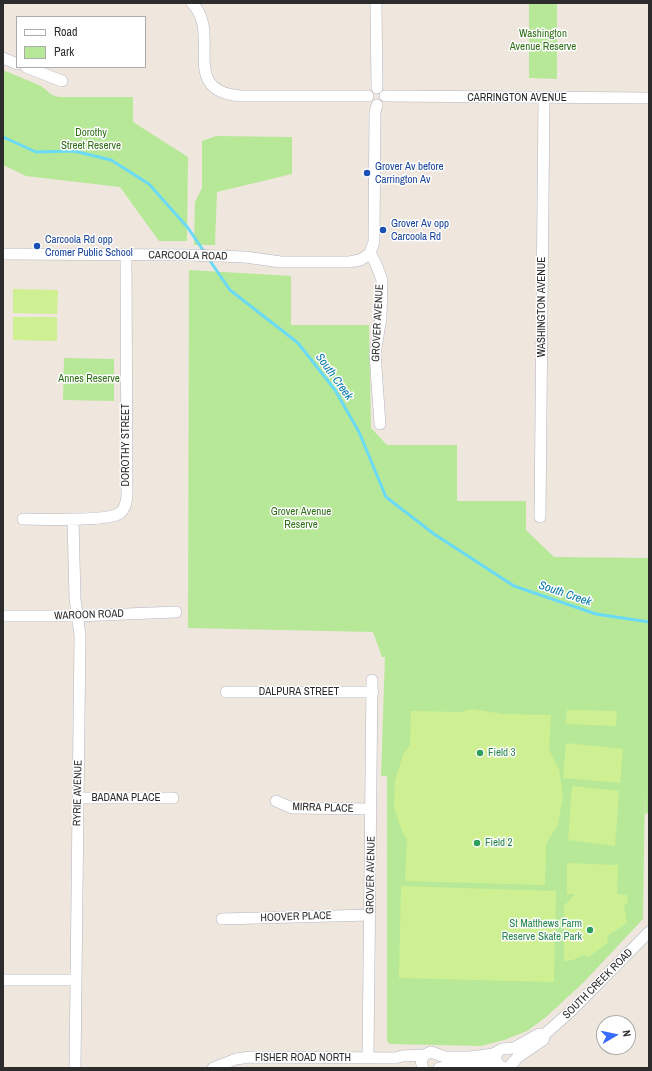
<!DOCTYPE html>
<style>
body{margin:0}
#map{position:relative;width:652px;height:1071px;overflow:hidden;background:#efe6de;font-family:"Archivo Narrow",sans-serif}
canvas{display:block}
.frame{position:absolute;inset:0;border:4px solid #2c2c2c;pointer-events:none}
.legend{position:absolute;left:16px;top:16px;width:130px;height:52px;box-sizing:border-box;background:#fff;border:1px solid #ababab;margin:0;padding:5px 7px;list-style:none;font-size:12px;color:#2c2c2c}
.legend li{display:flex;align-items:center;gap:8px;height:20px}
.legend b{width:20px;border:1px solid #ababab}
.north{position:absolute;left:596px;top:1015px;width:40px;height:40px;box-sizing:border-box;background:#fff;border:1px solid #ababab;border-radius:50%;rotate:81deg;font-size:11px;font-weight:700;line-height:16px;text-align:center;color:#2c2c2c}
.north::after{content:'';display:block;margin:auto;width:14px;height:18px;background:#3a6bff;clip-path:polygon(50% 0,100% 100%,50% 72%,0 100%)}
</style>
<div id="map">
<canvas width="652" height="1071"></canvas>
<div class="frame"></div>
<ul class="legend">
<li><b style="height:5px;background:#fff"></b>Road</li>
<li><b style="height:11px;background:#b7e897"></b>Park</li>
</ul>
<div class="north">N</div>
</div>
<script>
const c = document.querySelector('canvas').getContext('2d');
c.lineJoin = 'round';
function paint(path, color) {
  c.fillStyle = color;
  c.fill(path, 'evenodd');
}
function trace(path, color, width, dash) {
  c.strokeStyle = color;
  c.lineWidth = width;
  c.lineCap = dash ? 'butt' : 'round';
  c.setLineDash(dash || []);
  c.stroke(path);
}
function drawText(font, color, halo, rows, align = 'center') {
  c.font = font + ' "Archivo Narrow",sans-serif';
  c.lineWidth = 3;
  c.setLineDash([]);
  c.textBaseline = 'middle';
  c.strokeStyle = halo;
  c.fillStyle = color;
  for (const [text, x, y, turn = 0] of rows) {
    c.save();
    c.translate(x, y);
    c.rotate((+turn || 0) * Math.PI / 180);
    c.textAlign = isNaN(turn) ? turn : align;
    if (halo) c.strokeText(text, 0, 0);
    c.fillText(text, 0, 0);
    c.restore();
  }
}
paint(new Path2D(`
 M529,3H557V79L529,78Z
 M3,70L41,86L52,95L59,97H133V122L188,157L187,241H159L120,187L26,176L3,165Z
 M216,136L292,137V174L217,192L215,245H194L195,202L202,188V141Z
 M189,270L291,276V325H369L371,428L387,445H457V501H526V530L554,557L649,558V813L645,814V781L643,919L583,983L546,1017L527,1031L504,1040L481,1046L390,1044L387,1041V776H381L385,657H382L373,632L188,628Z
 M64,358L114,359V401L63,400Z`), '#b7e897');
paint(new Path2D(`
 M13,289L58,290L57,314L13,313Z
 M13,317H57V341L13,340Z
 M472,709L503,714L551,715L549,750L559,769L563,796L558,824L546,844L545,885L405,881L407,839L403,834L394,808L395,780L404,753L410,745L411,711L461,712Z
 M567,710L617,711L616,726L566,724Z
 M566,743L623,749L620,783L563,778Z
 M572,786L619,791L615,846L568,840Z
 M567,863L618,865L617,894L627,895L628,902L624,905L627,923L607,936L608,943L588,957L583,955L573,960L564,961V906L575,894H567Z
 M401,886L556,891L554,982L399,978Z`), '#cef092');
trace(new Path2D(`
 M3,137L36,152L74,151L111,160L149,184L188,228L205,253
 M208,258L230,290L298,343L335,390L359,432L386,497L434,534L514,586L596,614L649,622`), '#6adaf7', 3);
const minor = new Path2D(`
 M192,3C223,34 177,91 241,96H368
 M376,3L377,88
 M3,58L17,64
 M26,67L62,81
 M385,96L649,98
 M370,253L376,264L382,280L381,317L375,354L380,424
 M3,254L190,255L245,257L281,262H349L360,260L365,257L370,253L374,242L375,112L377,105
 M540,517L544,98
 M23,519C41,519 108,522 120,513C126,508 126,502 127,496L126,255
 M73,519L75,599L80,635L75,1068
 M3,616H77L176,612
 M226,692H373
 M78,798H173
 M276,801L292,808L371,809
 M222,919L370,915
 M3,980H75
 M498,1052L496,1054V1061L500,1066L503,1068L509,1067L518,1057L543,1040L545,1034L571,1011L649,932
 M368,1058L372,680
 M213,1068L236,1059L250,1057L395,1058L402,1056L424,1055
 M423,1068L421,1061L424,1055L431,1052L445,1057H470L493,1054L502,1049L514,1048L539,1034H545
 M439,1068L461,1063L497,1064`);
trace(minor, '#b2b5c0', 12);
trace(minor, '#fff', 11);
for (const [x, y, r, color] of [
 [367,173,4,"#1a4fb4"],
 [383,230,4,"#1a4fb4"],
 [37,246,4,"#1a4fb4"],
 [480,753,4,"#2e9e5b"],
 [477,843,4,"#2e9e5b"],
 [590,930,4,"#2e9e5b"]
]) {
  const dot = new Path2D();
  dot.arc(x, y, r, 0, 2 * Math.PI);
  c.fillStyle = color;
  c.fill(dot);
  trace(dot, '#fff', 1.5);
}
drawText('11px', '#2e6f16', '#fff', [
 ["Washington",543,34],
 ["Avenue Reserve",543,47],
 ["Dorothy",91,133],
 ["Street Reserve",91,146],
 ["Annes Reserve",89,379],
 ["Grover Avenue",301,512],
 ["Reserve",301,525]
]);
drawText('11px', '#2c2c2c', '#fff', [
 ["CARRINGTON AVENUE",517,98],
 ["CARCOOLA ROAD",188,256,1],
 ["WASHINGTON AVENUE",542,307,-90],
 ["GROVER AVENUE",378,323,-87],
 ["DOROTHY STREET",126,445,-90],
 ["WAROON ROAD",89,615,-2],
 ["DALPURA STREET",299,692],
 ["RYRIE AVENUE",78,793,-89],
 ["BADANA PLACE",126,798],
 ["MIRRA PLACE",323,808,2],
 ["GROVER AVENUE",371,875,-89],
 ["HOOVER PLACE",296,917,-2],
 ["SOUTH CREEK ROAD",598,984,-45],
 ["FISHER ROAD NORTH",303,1058]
]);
drawText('11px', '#164399', '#fff', [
 ["Grover Av before",375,167],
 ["Carrington Av",375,180],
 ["Grover Av opp",391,224],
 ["Carcoola Rd",391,237],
 ["Carcoola Rd opp",45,240],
 ["Cromer Public School",45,253]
], 'left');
drawText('11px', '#27864d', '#fff', [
 ["Field 3",488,753],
 ["Field 2",485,843],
 ["St Matthews Farm",582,924,"right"],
 ["Reserve Skate Park",582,937,"right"]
], 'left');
drawText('italic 12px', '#0479a8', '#fff', [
 ["South Creek",334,377,54],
 ["South Creek",565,594,19]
]);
</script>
